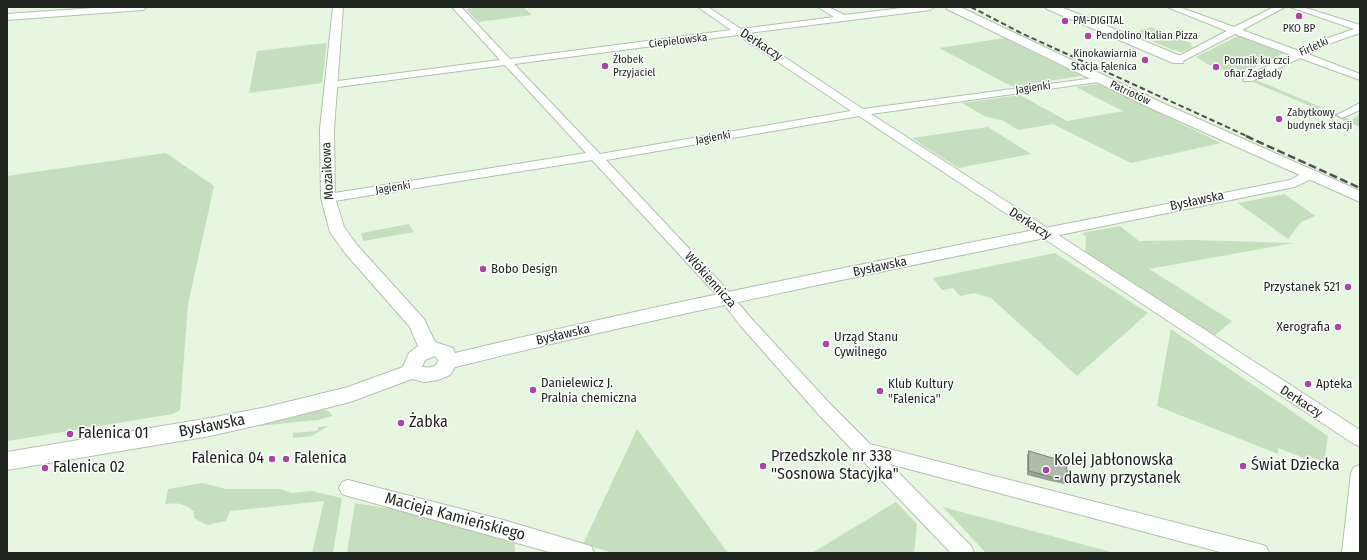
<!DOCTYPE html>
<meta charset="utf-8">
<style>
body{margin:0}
#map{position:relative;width:1367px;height:560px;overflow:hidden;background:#e6f6e1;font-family:"Fira Sans Condensed",sans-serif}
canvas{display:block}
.frame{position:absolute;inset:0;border:8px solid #1e241d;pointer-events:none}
</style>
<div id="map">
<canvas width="1367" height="560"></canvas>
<div class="frame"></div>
</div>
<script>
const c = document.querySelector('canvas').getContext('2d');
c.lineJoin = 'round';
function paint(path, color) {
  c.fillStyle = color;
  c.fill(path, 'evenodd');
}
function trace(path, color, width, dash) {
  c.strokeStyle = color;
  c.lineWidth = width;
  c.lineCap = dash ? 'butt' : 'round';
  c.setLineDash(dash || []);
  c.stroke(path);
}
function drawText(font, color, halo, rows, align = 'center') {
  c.font = font + ' "Fira Sans Condensed",sans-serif';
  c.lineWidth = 3;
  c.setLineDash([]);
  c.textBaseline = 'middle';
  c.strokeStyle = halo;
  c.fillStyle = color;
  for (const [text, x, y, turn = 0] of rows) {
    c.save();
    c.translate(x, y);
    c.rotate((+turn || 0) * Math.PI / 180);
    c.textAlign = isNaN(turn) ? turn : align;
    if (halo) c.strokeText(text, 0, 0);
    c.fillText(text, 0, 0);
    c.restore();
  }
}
paint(new Path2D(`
 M485,7H523L532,15L478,22L466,9Z
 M1151,27L1193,44L1190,45L1193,47L1182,52L1173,50L1133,33Z
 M1238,36L1279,51L1284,53L1239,75L1209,65L1196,57Z
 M1004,38L1080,75V76L1013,87L939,48Z
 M327,43L322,83L249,93L257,51Z
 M1256,80L1352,120L1360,114V127L1253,82Z
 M1099,84L1221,143L1131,163L1053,124L1018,130L1002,120L986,117L962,103L1020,95L1067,121L1123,111L1076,87Z
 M988,127L1031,154L958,168L912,138Z
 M166,153L214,186L188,304L180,410L173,414L7,441V176Z
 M1285,194L1315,216L1301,222L1288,239L1238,203Z
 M409,224L414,232L363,241L361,233Z
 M1120,226L1139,241L1194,240L1294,243L1149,269L1232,321L1213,337L1085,253L1086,237L1082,233Z
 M1055,253L1148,313L1077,376L991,298L974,293L960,296L953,288L942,290L933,278Z
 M1171,329L1328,436L1324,462L1309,456V460L1278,448V454L1157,406Z
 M322,410L329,411L332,416L318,420L258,426L259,424Z
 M328,426L312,436L293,438V433L317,431L319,427Z
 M637,429L728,553H613L583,544Z
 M202,483L226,489H280L292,493L311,491L342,498L333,553H312L324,501L230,511L226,521L207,525L194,518V512C185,503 177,503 165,504L168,489Z
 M896,502L917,524L914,553H812Z
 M355,503L404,511L515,539V553H347Z
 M943,507L1115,553H986Z`), '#c5dfbe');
const minor = new Path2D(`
 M108,7H147L143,10L7,20V14Z
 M452,7H461L510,59L731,30L698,7H708L741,29L834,17L818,7H828L845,15L910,7H934L930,10L748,33L863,109L1102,77L1103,79L1102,81L1098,82L871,114L1360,430V446L1354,444L859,116L606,160L725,287L750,317L832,406L870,444L1259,544L1266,546L1269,553H1224L890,464L971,546L974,553H951L820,416L740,325L715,293L592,160L328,202L324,201L322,198L324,195L328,194L586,153L505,65L330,88L325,85L330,82L500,60ZM738,35L851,111L600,154L514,64Z
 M1167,7H1179L1234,27L1274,7H1285L1242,30L1299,51L1325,39L1354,29L1290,7H1303L1360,25V33L1331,43L1308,54L1360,74V80L1300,58L1252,81H1244L1243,79L1244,77L1291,55L1235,34L1181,62H1175V58L1227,31Z
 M1360,103V110L1342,118L1337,115Z
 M1360,465V553H1342L1351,473L1354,467Z
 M348,480L500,519L584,544L591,546L594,553H553L348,496L342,494L339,488L342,482Z`);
const tertiary = new Path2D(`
 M333,7H343L334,129L335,198L344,227L357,245L424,319L435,342L453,348L455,353C732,287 1011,235 1290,180L1306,171H1316L1318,174L1316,177L1294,187C1014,245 733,299 455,367L450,375L438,380L425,382L412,379L350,402L267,423L210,436L7,470V452L210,418L267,407L348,387L403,367L409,353L418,346L410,327L345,253L330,232L321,198L320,129ZM435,356L438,360C437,368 429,368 422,367L425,360Z`);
const secondary = new Path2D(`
 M945,7H960L1158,101L1360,191V202L1148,107L947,9Z
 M1045,7H1061L1183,57L1184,60L1183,63H1173L1047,9Z`);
trace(minor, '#b2c2ae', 2);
trace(tertiary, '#b2c2ae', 2);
trace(secondary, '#b2c2ae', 2);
paint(minor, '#fff');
paint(tertiary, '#fff');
paint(secondary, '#fff');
trace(new Path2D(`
 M971,7L1023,34L1249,137`), '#4e564c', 2, [5.5, 3]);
trace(new Path2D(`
 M1246,136L1360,188`), '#4e564c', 2.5, [8, 3.5]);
paint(new Path2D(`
 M1029,451L1068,480L1065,484L1050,481L1027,475V455Z`), '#96a392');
const building = new Path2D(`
 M1029,451L1066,462L1068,480L1052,477L1029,471Z`);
paint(building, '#aebdaa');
trace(building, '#7a8477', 1);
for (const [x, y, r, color] of [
 [1299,16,4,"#ac44a7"],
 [1065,21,4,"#ac44a7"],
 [1088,36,4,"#ac44a7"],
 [1145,60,4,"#ac44a7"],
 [605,66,4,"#ac44a7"],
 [1216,67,4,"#ac44a7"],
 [1279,119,4,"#ac44a7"],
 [483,269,4,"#ac44a7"],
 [1348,287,4,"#ac44a7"],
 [1338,327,4,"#ac44a7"],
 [826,344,4,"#ac44a7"],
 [1308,384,4,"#ac44a7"],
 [533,390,4,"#ac44a7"],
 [880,391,4,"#ac44a7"],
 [401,423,4,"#ac44a7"],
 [70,434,4,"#ac44a7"],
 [272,459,4,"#ac44a7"],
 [286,459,4,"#ac44a7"],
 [763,466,4,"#ac44a7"],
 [1243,466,4,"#ac44a7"],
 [45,468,4,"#ac44a7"],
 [1046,470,4,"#ac44a7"]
]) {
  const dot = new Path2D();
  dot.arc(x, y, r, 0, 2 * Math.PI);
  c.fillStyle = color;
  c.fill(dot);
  trace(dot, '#fff', 1.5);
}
drawText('11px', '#1e241d', '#fff', [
 ["PM-DIGITAL",1073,21],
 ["PKO BP",1299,29,"center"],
 ["Pendolino Italian Pizza",1096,36],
 ["Kinokawiarnia",1137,54,"right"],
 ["Stacja Falenica",1137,67,"right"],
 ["Żłobek",613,60],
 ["Przyjaciel",613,73],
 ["Pomnik ku czci",1224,61],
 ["ofiar Zagłady",1224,74],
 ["Zabytkowy",1287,113],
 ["budynek stacji",1287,126]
], 'left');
drawText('11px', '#1e241d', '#fff', [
 ["Ciepielowska",678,41,-7],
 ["Firletki",1314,47,-24],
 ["Jagienki",1033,88,-8],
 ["Patriotów",1130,93,25],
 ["Jagienki",713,138,-10],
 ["Jagienki",393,188,-9]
]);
drawText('13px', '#1e241d', '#fff', [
 ["Derkaczy",761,45,33],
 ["Mozaikowa",328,171,-93],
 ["Bysławska",1197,201,-12],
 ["Derkaczy",1030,224,33],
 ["Bysławska",880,267,-12],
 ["Włókiennicza",710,280,48],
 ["Bysławska",563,335,-13],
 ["Derkaczy",1301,402,33]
]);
drawText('13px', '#1e241d', '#fff', [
 ["Bobo Design",491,269],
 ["Przystanek 521",1340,287,"right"],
 ["Xerografia",1330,327,"right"],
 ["Urząd Stanu",834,337],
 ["Cywilnego",834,352],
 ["Danielewicz J.",541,383],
 ["Pralnia chemiczna",541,398],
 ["Klub Kultury",888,384],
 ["\"Falenica\"",888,399],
 ["Apteka",1316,384]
], 'left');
drawText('16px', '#1e241d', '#fff', [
 ["Żabka",409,423],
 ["Falenica 01",78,434],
 ["Przedszkole nr 338",771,457],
 ["\"Sosnowa Stacyjka\"",771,475],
 ["Falenica 04",264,459,"right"],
 ["Falenica",294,459],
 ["Kolej Jabłonowska",1054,461],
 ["- dawny przystanek",1054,479],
 ["Świat Dziecka",1251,466],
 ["Falenica 02",53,468]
], 'left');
drawText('16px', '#1e241d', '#fff', [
 ["Bysławska",212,426,-11],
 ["Macieja Kamieńskiego",455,517,15]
]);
</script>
